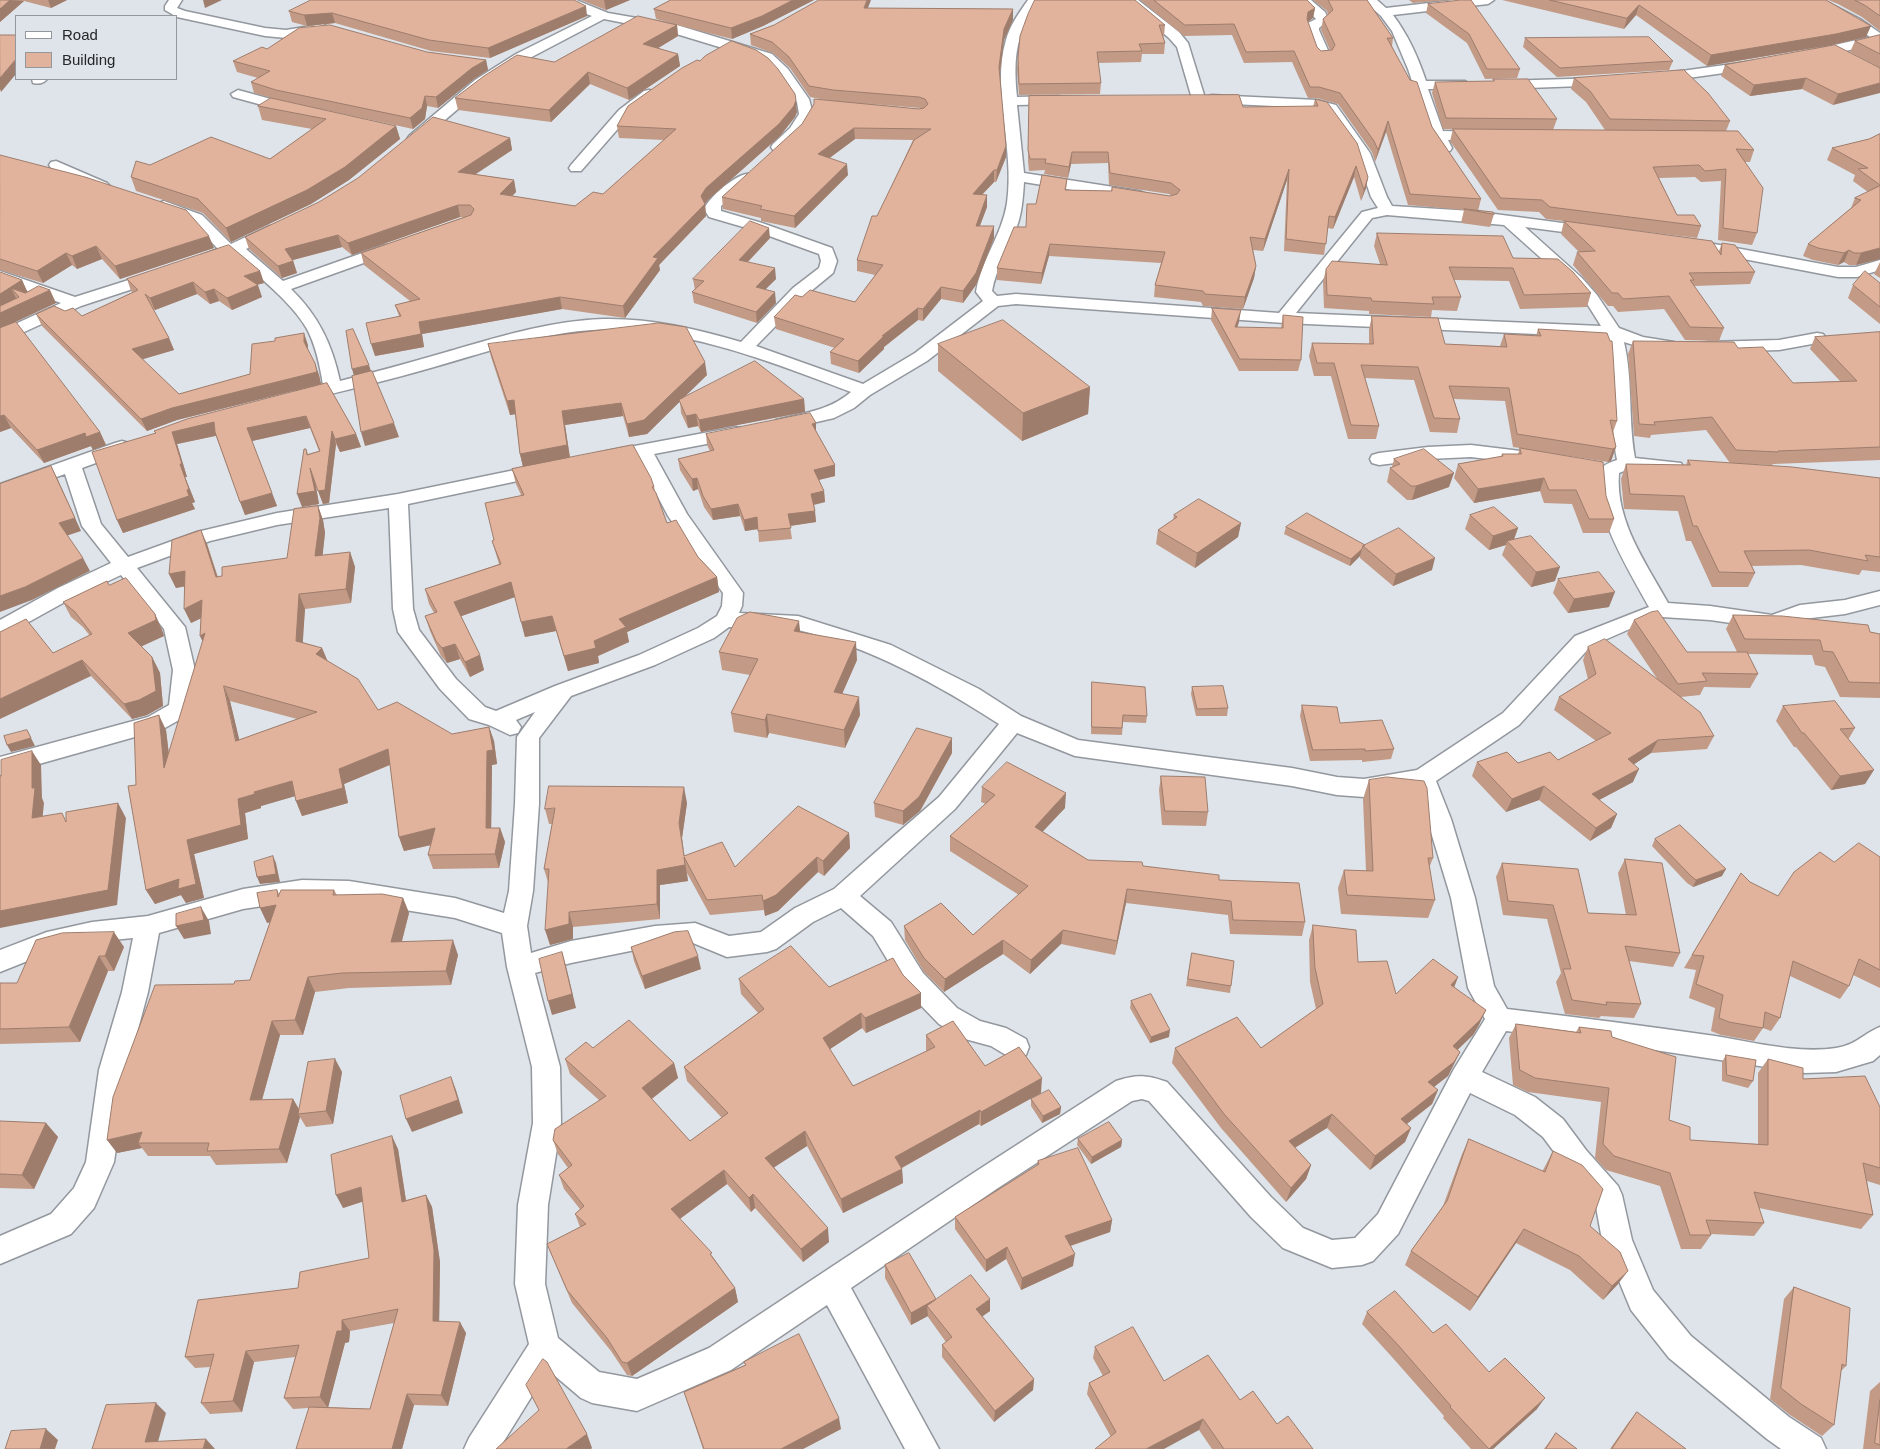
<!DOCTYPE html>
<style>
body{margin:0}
#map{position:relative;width:1880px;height:1449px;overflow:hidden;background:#dee4ea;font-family:Arial,sans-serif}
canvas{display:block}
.legend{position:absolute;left:15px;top:15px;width:162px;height:65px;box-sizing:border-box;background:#dee4ea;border:1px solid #94989d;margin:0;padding:6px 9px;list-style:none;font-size:15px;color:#252729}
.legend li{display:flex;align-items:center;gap:10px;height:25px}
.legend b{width:25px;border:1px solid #94989d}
</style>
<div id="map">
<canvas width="1880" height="1449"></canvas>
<ul class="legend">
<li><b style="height:6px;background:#fff"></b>Road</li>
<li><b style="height:14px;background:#e1b39c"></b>Building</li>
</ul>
</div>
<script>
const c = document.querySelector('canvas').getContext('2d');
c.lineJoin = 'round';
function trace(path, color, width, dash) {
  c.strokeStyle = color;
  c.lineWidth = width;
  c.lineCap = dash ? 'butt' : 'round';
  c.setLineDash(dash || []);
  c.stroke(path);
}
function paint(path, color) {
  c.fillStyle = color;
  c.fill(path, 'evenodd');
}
const minor = new Path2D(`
 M169,0H182L177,8L185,11L265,28L286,30L323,24L329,28L323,32L286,38L265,36L177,17L165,10V6Z
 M560,0H576L608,13L677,25L772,54L788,69L809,99L813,114L801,134L783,150H773L771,147L773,144L790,128L799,114L797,102L778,75L762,60L670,32L604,19L526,60L485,86L419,142H409L407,139L409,136L475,80L516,54L592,16L578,11Z
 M1028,0H1040C1016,34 1013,55 1017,97L1059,96L1066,100L1059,104L1017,105L1024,173L1139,191L1144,193L1147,196L1144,199L1139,201L1024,182C1023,197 1022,214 1016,229C1009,250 996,268 992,291L997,296L1016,294L1279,313L1362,212L1378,208L1371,197L1356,153L1326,111L1316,108L1211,103L1204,100L1198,103L1193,102L1177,47L1169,38L1124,0H1138L1179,32L1188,43L1205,98L1211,95L1317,100L1336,105L1370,153L1387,197L1392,206L1472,211L1600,228L1602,231L1600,234L1594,236L1525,227L1582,278L1597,295L1619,328L1643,337L1674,342L1677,346L1674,350C1659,353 1639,347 1624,342C1633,380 1628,420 1635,458L1681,463L1683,467L1681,471L1674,473L1629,469L1619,473C1615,521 1646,563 1668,603L1710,606L1772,615L1800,605L1845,600L1880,591V605L1845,614L1803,619L1773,629L1710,620L1662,617L1641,624L1591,646L1519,725L1436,781L1451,819L1475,898L1494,986L1507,1009C1576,1017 1646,1026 1715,1036C1754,1042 1797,1054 1836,1048C1856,1045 1863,1034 1880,1027V1055L1873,1061L1836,1072L1805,1073L1635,1047L1506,1031L1482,1072L1535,1097L1563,1119L1586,1150L1618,1186L1622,1195L1632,1240L1653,1290L1691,1336L1789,1417L1821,1438L1826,1449H1781L1767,1439L1669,1358L1631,1310L1602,1240L1595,1201L1566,1168L1543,1137L1515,1115L1470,1093L1398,1234L1373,1261L1362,1265L1332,1268L1283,1248L1251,1217L1149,1101L1142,1099L1132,1101L998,1188L851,1288L939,1449H905L827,1305L731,1370L637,1411L592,1403L581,1398L548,1370L499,1449H464L469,1438L529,1344L515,1284L518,1205L533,1123L532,1067L507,967L502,933L455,918L349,901L302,900L243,909L159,933L148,992L127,1070L114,1162L94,1208L71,1234L0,1264V1236L51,1214L74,1188L86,1162L99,1070L122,992L133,938L92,942L50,952L0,972V950L47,932L92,922L148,916L243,889L302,880L349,881L455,898L504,913L509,891L515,804L517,737L535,712L516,720L521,727L518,733L510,735L489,725L469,719L440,689L398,632L393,609L389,508L277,525L210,541L137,568L185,627L195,670L191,709L188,715L163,729L0,775V757L148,717L169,705L173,670L164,629L121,575L72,598L7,634L0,636V620L58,588L111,563L82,526L65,474L0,497V484L115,443L122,441L129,443L131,447L129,451L82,468L101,524L128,557L197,532L277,513L398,494L544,464L551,466L553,470L551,474L408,504L413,609L419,630L456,679L485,707L496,711L555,686L639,655L698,628L717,616L722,606L723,593L668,516L637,457L608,463L601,461L599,457L601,453L608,451L736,427L743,429L745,433L743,437L654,454L687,514L743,593L742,606L739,613L798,616L891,645L979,689L1021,716L1078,740L1292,768L1337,777L1364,779L1417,770L1503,713L1575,636L1649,607C1632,576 1587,504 1601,470C1603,464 1612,462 1617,460C1609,419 1615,377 1606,337L1284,323L1016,304L998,306L927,361L870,395L854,408L834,418L782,430L776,428L773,424L776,420C803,413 829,411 851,392C779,365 707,336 630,330C562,325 498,349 434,367C390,380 346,390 302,401L296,400L293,396L296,392L323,385C320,366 316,346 307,329C291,301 257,276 234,254L206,264L200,262L198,259L200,256L218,249L192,221L159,209L156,206L159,203L164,201L202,215L231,244L269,226H281L283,229L281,232L246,249L283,281L385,245H397L399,248L397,251L291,289C318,315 332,344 340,381C375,372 409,363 443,353C495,338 548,321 603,319C650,318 697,329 741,342L793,288L819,268L821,261L819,254L750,229L709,217L704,209C709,197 739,171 751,174L753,177L751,180L721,206V211L762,223L832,248L837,261L833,273L805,296L756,346L863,384L915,353L983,301L976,292C981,260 1002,235 1007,203C1015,149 991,89 1006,40C1010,25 1019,13 1028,0ZM1387,215L1504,225L1570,284L1586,302L1601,326L1296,313L1372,218ZM729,627C750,628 778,626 798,630C868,646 939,685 999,724L939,797L895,835L834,889L795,908L761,932L729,936L695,923L655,926L571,941L531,953L527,926L533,891L539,804V738L571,696L655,665L714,638ZM1017,733L1075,756L1292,786L1337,795L1364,797L1415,788L1427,819L1451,898L1468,988L1485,1019L1454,1069L1378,1214L1355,1238L1332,1240L1303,1228L1271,1197L1167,1082C1147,1075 1137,1074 1116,1081L978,1170L709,1348L637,1379L599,1372L558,1338L545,1284L548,1205L561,1123L560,1067L535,973L571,963L655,946L693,943L727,957L767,952L776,949L813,922L841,908L873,936L905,989L939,1024L965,1039L991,1046L1006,1055L1016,1059L1026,1055L1029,1047L1026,1039L1006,1028L980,1021L957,1008L923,973L891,922L860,896L955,809Z
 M1298,0H1311L1325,12L1329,20L1319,28V30L1331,57L1329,60H1319L1317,57L1307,30L1308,23L1316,19Z
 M1363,0H1377L1386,8L1455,0H1494L1488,4L1393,15C1408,35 1418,57 1426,81H1465L1472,85L1465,89H1428L1443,131L1481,132L1486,133L1488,136L1486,139L1448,140L1452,148L1450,151H1440L1430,135L1408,69L1392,31L1381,16Z
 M1807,0H1823L1860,19L1880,33V41L1873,45L1813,58L1808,57L1806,54L1808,51L1870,37L1851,24Z
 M1754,61L1761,65L1759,68L1660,82L1653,78L1660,74Z
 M1603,78L1610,82L1608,85L1502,89L1495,85L1502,81Z
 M32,79H47C43,84 39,84 33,83Z
 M238,90L300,107L302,110L295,114L233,97L231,94Z
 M649,90L654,91L656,94L654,97L629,116L581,171H571L569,168L571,165L619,110L644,91Z
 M56,161L107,183L110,186L107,189H97L51,168L49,165L51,162Z
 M1687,239L1838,267H1856L1880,260V270L1857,277H1838L1681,247L1679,244L1681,241Z
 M0,271L75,297L157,271L163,273L165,276L163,279L81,306L0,343V331L61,303L0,281Z
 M1817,333L1823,334L1826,338L1823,342L1779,350L1708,352L1702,351L1699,347L1702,343L1708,342L1779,340Z
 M1471,445L1537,453L1544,455L1546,459L1544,463L1537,465L1471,457L1428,459L1379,465L1372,463L1370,459L1372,455L1379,453L1428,447Z`);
trace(minor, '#93979e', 3);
paint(minor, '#fff');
paint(new Path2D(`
 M0,0H67L51,8L24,1L0,22Z
 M581,0H630L606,10Z
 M671,0H814L763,26L732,39L677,25L678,36L658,48L678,54L680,66L629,100L590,84L551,122L458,110L455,98L554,62L675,24L656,19L654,9Z
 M1035,0L1165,25L1164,36H1163L1165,43L1164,54H1142L1141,62L1098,63L1101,83L1100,94L1019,95L1017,69L1018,58Z
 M1140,0H1307L1315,8L1313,18L1308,22L1317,47L1321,51L1330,50L1321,30L1323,19L1328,14L1327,11L1313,0H1367L1393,38L1392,46L1432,127L1481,199L1478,211L1494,214L1490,227L1461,223L1464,210L1408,205L1386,132L1375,162L1372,152L1338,104L1317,98H1308L1292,62L1244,63L1232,35L1184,36Z
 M1409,0H1450L1413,3Z
 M1502,0H1826L1866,37L1831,45L1707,66L1636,15L1624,29Z
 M1828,0H1880V31L1862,17L1838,4Z
 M1428,4L1520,69L1517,78L1485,79L1467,43L1426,13Z
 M868,8L1013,9V20L1004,40L1000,73L1006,157L996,182H994L982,195L987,207L980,226L994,238L976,285L963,303L941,299L923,321L918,320L884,347V349L859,373L831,364L830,352L835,348L776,329L774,317L802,297L855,302L875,275L857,271V260L913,140L855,139L829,158L848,175L795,228L761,221V218L723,209L722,197L830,101L810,97L790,68L773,53L751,45L750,34L774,25ZM860,103L920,108L919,109Z
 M289,11L587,16L490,58L431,51L335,23L307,26L292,22Z
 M1880,35V68L1850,52L1855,41Z
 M1525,38L1673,61L1669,70L1557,77L1523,47Z
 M267,49L427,52L486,60L488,70L474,79L438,108L427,106L425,119L413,129L279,100L254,93L251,82L258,78L237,72L233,61Z
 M1725,65L1880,68L1833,105L1802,89L1750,96L1721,76Z
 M1574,78L1730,121L1726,131L1754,150L1750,162H1745L1757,233L1752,245L1718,240L1721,181L1701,182L1695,177L1659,178L1677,215L1701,226L1697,238L1582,224L1719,251L1722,243L1755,272L1750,284L1694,286L1724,328L1719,341L1685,340L1664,309L1618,312L1613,306H1608L1573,265L1577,252H1579L1561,234L1564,221L1546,219L1539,212L1498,210L1450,141L1453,129L1482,130L1443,129L1432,93L1435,82L1493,81V79L1557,119L1553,130H1605L1586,102L1571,89Z
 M1029,96L1243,107H1313L1315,99L1368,177L1366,188L1361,201L1354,177L1333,229L1328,228L1324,255L1284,251L1287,180L1263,251L1253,250L1256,266L1254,278L1243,309L1203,306L1201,302L1154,297L1155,285L1161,263L1049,256L1041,284L997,280V268L1026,227L1036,204L1067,179L1066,190L1111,191L1112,187L1170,196H1172L1169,194L1109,185L1108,163L1071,164L1068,178L1044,174L1045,170L1029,171L1028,161Z
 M258,106L396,126L400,139L349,180L311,204L231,242L203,213L136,191L131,177L150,165L270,159L312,129L262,120Z
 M797,112L795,117L780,136L708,200L705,204L706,216L659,265L660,270L625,318L562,309L422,334L424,347L375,356L399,316L395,305L410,301L364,265L361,253L464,217H460L352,255L342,247L293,260L297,273L282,278L249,249L245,237L510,138L512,150L475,174L514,180L516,192L512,196L575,206L603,194L664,140L619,138L617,126Z
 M1880,134V259L1856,265H1849L1844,262L1838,265L1813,260L1803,256L1808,244L1851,208L1855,198L1868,192L1853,181L1855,175L1827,160L1832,148L1869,139Z
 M0,155L214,248L120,279L102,259L77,269L72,265L43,283L0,270Z
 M1377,233L1513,258L1591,293L1587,307L1520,309L1509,281L1454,280L1461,297L1457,311L1432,310L1431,317L1369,314V311L1324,308L1323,282L1326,269L1380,264L1374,246Z
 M770,238L748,262L776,279L765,289L776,303L757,323L694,303L692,292L695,290L693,279Z
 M1880,262V278L1874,274Z
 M260,271L264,283L257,285L262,297L232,310L219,301L210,304L197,294L155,310L152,308L169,338L174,350L142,359L179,394L250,374L308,345V349L319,375L321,384L177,420L147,431L42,326L36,314L65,311L82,316L133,292L131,291L127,279Z
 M0,272L22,280L27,292L56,303L9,325L100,432L106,445L93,450L91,446L44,463L11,428L0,432Z
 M1880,283V324L1848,298L1853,285Z
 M1212,308L1239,322L1237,328H1281L1283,315L1301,360L1298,371H1239L1211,320Z
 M1372,316L1445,344L1500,346L1504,334L1536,336L1538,329L1617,421L1613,432L1616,447L1611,461L1608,462L1524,449L1606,496L1614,519L1609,533H1583L1572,504L1544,503L1540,491L1474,503L1454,478L1458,464L1501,457L1502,454H1518L1520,448L1513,447L1505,401L1454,399L1460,419L1457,433L1430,432L1414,380L1365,378L1379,426L1376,439H1348L1331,376H1314L1309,356L1312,343L1369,344V329Z
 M1880,332V460L1773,464L1772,465L1744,464L1880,478V572L1862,570L1859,575L1801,565L1752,566L1755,573L1748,587H1712L1691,541H1686L1678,511L1624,509L1621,479L1626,464L1686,465L1688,460L1730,463L1706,430L1651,435L1650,438L1634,436L1628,354L1633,341L1738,348L1793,383L1840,381L1810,349L1815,337Z
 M488,344L707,375L683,398L804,399L805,412L701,432L698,426L688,428L681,413L680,401L647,434L629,437L623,416L565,425L570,458L654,487L655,491L667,523L717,577L719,592L627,632L629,642L598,656L599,663L568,671L556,631L525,637L515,597L461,616L480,655L484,670L470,677L460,659L447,663L441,656L430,631L425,616L434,613L429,604L425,589L499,564L492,541L494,540L521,495L516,484L512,469L523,467L520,454L515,414L510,415L491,357Z
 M938,344L1090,387L1088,414L1022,441L938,371Z
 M327,383L356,434L361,447L340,452L336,444L329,503L323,504L315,481L319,504L302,507L306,449L308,454L319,451L310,428L252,441L277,506L245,515L216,436L177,444L187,477H185L195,502L192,503L195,509L123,533L117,520L155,433L154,431Z
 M816,431L835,465V476L819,480L824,491L825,502L814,505L816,522L790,526L792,539L759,542L758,529L745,531L740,516L713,520L704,507L698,489L693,491L680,470L678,459L710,451L707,445L706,434Z
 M1394,459L1449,487L1412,500H1407L1387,482L1390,468L1392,467Z
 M318,506L323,520L325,533L322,556L350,552L355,567L351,603L305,609L302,642L322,648L327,660L378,710L452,734L489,727L494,741L497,764L492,765L491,828H500L505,842L499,868L433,869L428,855L431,845L404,851L399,837L390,765L344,784L348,803L302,816L296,801L295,796L261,806V808L245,813L248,839L194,854L204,898L186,903L181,895L155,904L146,890L136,785L166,730L169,754L203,642L200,636L201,618L191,623L185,586L176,588L169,574L207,544L218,577L287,558ZM230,701L297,719L239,740Z
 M1174,515L1241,523L1238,537L1195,568L1156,544L1158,530L1173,520Z
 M1470,515L1518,528L1514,539L1555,581L1531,587L1502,555L1506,545L1489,550L1465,529Z
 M1286,527L1365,545L1432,570L1393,586L1360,558V556L1350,566L1284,534Z
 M1558,579L1609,607L1568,613L1553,593Z
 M110,585L155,614L162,630L164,636L141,646L152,657L160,673L163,706L147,715L132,719L91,676L53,653L90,636L83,627L71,617L63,602Z
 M1733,615L1870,632L1880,634V698L1840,697L1825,667L1815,665L1812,655L1748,654L1758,674L1750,688L1704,687L1700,695L1681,697L1714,736L1707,749L1651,753L1634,764L1633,782L1599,800L1617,814L1611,828L1590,841L1539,800L1506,812L1472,776L1477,762L1518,763L1558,760L1596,741L1554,710L1559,697L1588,679L1583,660L1588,647L1658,680L1627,634L1634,620L1687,652H1737L1726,629Z
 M800,632L857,660L842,694L860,715L845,748L769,733L767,738L734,732L731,713L750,675L722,670L719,652Z
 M1092,682L1147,716L1146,723L1123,722L1122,735L1091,734Z
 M1192,687L1228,708L1227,716H1196L1191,694Z
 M1302,705L1394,749L1391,759L1362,762V760L1310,761L1300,716Z
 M1783,706L1855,728L1848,740L1865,784L1831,790L1796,747H1794L1776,721Z
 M952,753L920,811L903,825L875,817L874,803Z
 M1161,776L1208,812L1206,826L1162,825L1159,790Z
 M1369,780L1433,858L1429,868L1435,900L1428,918L1341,914L1338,888L1344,870L1366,871L1363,799Z
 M982,787L1065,808L1042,831L1088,860L1143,866L1219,880L1305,922L1302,936L1230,934L1228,915L1126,903L1115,955L1061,944L1030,974L1003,954L944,992L924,972L905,940L904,926L973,935L1019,895L950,851V836L986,804L981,802Z
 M687,803L682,838L684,855L735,867L849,833L850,848L824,876L818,872L778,911L765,916L764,910L710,915L687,873L688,881L660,885V919L573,927V939L550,945L548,882L544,869L552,824H549L545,809Z
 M1655,839L1722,876L1693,887L1687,883L1652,846Z
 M1880,857V988L1853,975L1849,986L1840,999L1790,976L1780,1018L1771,1031L1763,1028L1754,1041L1721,1035L1711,1031L1715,1008L1689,998L1696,970L1684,968L1741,873L1750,882L1778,896L1834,862Z
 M1625,859L1680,953L1673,967L1629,961L1641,1004L1634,1018L1601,1016L1599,1018L1565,1014L1556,982L1561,973L1547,919L1503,915L1496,877L1502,863L1588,913L1626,915L1618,873Z
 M277,890L279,894L334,890L337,895L403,898L409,913L402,941L458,955L451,985L349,988L315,992L303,1035H280L262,1100L293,1099L299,1109L335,1059L342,1072L333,1124L306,1127L300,1117L287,1163L216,1165L210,1156H148L142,1148L117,1153L234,984L250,980L270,922L267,923Z
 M1313,925L1396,994L1458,977L1454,988L1479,1025L1473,1035L1457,1050L1460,1052L1448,1076L1434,1087L1438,1090L1432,1104L1407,1124L1411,1128L1405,1142L1370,1170L1327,1128L1295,1148L1311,1165L1306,1179L1286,1202L1221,1128L1172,1063L1175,1048H1261L1316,1009L1310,982L1309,940Z
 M124,947L114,971H108L80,1042L0,1044V983H17Z
 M631,947L701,969L645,989L634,961Z
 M1192,953L1231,986L1230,993L1186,986Z
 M739,979L829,987L921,1008L866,1033L862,1028L830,1049L853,1086L927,1051L926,1050V1035L985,1066L1041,1093L981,1126L979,1124L902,1168L903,1183L843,1213L807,1146L774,1167L829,1242L803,1262L755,1208L751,1212L727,1184L680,1219L713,1257L735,1288L738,1302L632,1376L627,1375L611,1351L572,1303L547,1244L580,1227L575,1214L580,1209L564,1189L559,1175L568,1168L558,1154L553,1140L599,1100L570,1074L565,1059L593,1048L674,1063L678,1078L652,1099L690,1141L722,1118L687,1081L684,1067L758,1013L741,994Z
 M1131,1001L1169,1037L1150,1043L1130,1008Z
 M1516,1024L1576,1032L1579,1027L1612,1037L1669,1120L1690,1140L1758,1144V1073L1768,1059L1803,1079L1880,1107V1185L1867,1181L1873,1215L1861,1229L1759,1208L1764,1223L1754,1236L1711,1234V1235L1701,1249H1681L1660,1186L1606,1170L1595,1158L1601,1102L1528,1092L1513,1085L1509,1038Z
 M1726,1055L1753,1081L1748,1088L1722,1081V1062Z
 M1031,1099L1061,1107L1060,1114L1042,1123L1031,1106Z
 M0,1121L46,1123L58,1137L34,1189L0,1188Z
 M1078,1139L1122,1140L1121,1147L1091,1164L1077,1145Z
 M1469,1139L1542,1172L1553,1151L1618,1284L1603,1300L1570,1270L1516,1243L1470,1311L1405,1265L1411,1251L1443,1206L1462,1154Z
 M398,1149L406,1200L426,1195L432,1207L440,1262L439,1321L466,1333L448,1406L414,1405L402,1449L308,1408L293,1409L284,1398L295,1357L254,1362L242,1412L210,1414L201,1403L210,1367L195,1368L185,1357L298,1288L369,1258L363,1201L343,1208ZM394,1323L370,1409L328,1407L345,1343L349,1342L350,1331Z
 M1038,1161L1112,1220L1110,1232L1071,1246L1073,1266L1021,1290L1006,1259L986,1272L955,1229V1217L1037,1165Z
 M885,1265L936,1300L990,1311L982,1316L1034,1379L1033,1390L994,1422L942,1357V1345L946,1342L928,1317V1316L911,1325L885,1278Z
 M1794,1287L1846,1366L1841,1371L1834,1425L1822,1436L1790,1415L1770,1399L1784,1299Z
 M1367,1312L1433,1333L1489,1372L1537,1409L1493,1449H1471L1443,1418L1444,1416L1392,1357L1362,1324Z
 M1095,1347L1164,1381L1240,1400L1313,1449H1212L1199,1430L1111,1437L1087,1394L1089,1383L1103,1376L1093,1358Z
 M744,1362L841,1429L803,1449H703L684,1392L745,1365Z
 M1880,1382V1449H1863L1870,1391Z
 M1637,1412L1686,1449H1610L1628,1423Z
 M1556,1433L1577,1449H1544Z`), '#c29a86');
paint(new Path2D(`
 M10,0L24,1L0,22V9Z
 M48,0H67L51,8Z
 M203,0H222L205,8Z
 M604,0H630L606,10Z
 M793,0H814L763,26L732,39L731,28Z
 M867,0H871L864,18V8Z
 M1639,5L1636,15L1624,29L1627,18Z
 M586,6L587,16L490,58L488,48Z
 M1315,8L1313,18L1306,23L1308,12Z
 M1013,9V20L1004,40L999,78V67L1004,29Z
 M332,13L335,23L307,26L304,15Z
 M677,25L678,36L645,56L643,44Z
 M1871,26L1866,37L1831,45L1707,66L1711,55Z
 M678,54L680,66L629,100L627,88Z
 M16,59V74L1,92L0,89V78Z
 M486,60L488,70L474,79L438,108L436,97L472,68Z
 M588,72L590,84L551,122L549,110Z
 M1806,78L1802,89L1750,96L1754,85Z
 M1880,83V93L1833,105L1838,94Z
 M425,96L427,106L425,119L413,129L410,118Z
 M796,100L797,112L795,117L780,136L708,200L705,204L706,216L659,265L660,270L625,318L623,306L653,257L701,196L706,188Z
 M1388,121L1386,132L1375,162L1378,150Z
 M396,126L400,139L349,180L311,204L231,242L226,228Z
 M854,128L855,139L819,166L818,154Z
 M510,138L512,150L461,184L458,172Z
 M1006,146V157L996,182L997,170Z
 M1072,152L1071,164L1068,178L1069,167Z
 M847,164L848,175L795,228L794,216Z
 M1356,166L1354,177L1333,229L1335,217Z
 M1289,169L1287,180L1263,251L1265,239Z
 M994,170V182L972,205L973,194Z
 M1368,177L1366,188L1361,201L1364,190Z
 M514,180L516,192L502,206L500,194Z
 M987,195V207L975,238L976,226Z
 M458,205L460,217L352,255L348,243Z
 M994,226V238L976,285L963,303V291Z
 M769,228L770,238L740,270L739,260Z
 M338,235L342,247L289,261L285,249Z
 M209,236L214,248L120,279L115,266Z
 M1050,244L1049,256L1041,284L1042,273Z
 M96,246L102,259L77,269L72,256Z
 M1880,248V259L1856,265L1861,253Z
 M1849,250L1844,262L1838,265L1844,253Z
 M66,253L72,265L43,283L37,271Z
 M293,261L297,273L282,278L278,266Z
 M1256,266L1254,278L1243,309L1245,297Z
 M775,268L776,279L757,298L756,287Z
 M260,271L264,283L248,287L244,276Z
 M22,280L28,293L19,297L11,288L17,300L0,307V294Z
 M193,282L197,294L155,310L150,298Z
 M258,285L262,297L232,310L227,298Z
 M941,287V299L923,321V309Z
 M214,289L219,301L210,304L205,292Z
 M50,290L56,303L0,329V313Z
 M775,292L776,303L757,323L756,312Z
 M560,297L562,309L422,334L424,347L375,356L371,344L419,322Z
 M918,308V320L884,347V349L859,373L858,361L882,336Z
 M1241,310L1239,322L1233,339L1235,327Z
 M304,333L308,345V354L304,342Z
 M169,338L174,350L137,361L132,349Z
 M705,362L707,375L647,434L629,437L627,424Z
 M315,363L319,375L321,384L177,420L147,431L141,419L172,408Z
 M369,365L371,371L354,376L352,369Z
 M1090,387L1088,414L1022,441L1023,413Z
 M804,399L805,412L701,432L699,420Z
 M514,400L517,414L510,415L507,401Z
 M621,403L623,416L565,425L570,458L523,467L520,454L562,411Z
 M696,414L698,426L688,428L686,416Z
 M4,415L11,428L0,432V416Z
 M306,416L310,428L252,441L247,428Z
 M214,422L219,435L177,444L187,477H185L195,502L192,503L195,509L123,533L117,520L187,490L172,432Z
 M394,423L399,437L365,446L361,432Z
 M816,423V434L812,424Z
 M332,431L336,444L329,503L323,504L318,491Z
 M100,432L106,445L93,450L91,446L44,463L37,450L85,433Z
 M356,434L361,447L340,452L335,439Z
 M1616,447L1611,461L1608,462L1613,449Z
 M835,465V476L814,481V470Z
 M51,466L58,480L81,531L66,536L59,523Z
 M310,468L315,481L319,504L302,507L297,494Z
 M1454,473L1449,487L1412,500L1416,486Z
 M697,478L698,489L693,491L692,479Z
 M1544,478L1540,491L1474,503L1478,489Z
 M824,491L825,502L812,505L811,494Z
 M272,493L277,506L245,515L240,502Z
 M738,504L740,516L713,520L711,509Z
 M318,506L323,520L325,533L321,571L315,556Z
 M815,511L816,522L789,526L788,514Z
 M757,517L758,529L745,531L744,520Z
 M1241,523L1238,537L1195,568L1197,553Z
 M1518,528L1513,542L1507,541L1506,545L1489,550L1493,536Z
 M201,530L207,544L222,592L216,577Z
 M1362,549L1360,556L1350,566L1351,559Z
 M350,552L355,567L351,603L346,589Z
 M83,558L90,571L32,600L0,612V596Z
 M1435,558L1432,570L1393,586L1396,574Z
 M1560,567L1555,581L1531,587L1536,572Z
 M185,571L192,585L176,588L169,574Z
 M717,577L719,592L627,632L629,642L598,656L599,663L568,671L564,656L594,641L619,619Z
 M511,582L515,597L459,617L454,602Z
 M1615,592L1609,607L1568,613L1574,599Z
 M299,594L305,609L302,655L296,641Z
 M202,600L208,615L191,623L184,609Z
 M155,614L162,630L164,636L136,649L128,633Z
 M552,616L556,631L525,637L521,622Z
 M799,621L801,639L794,631Z
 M205,633L207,650L200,636Z
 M856,642L857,660L835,710L834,692Z
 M455,644L460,659L447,663L442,648Z
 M322,648L328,662L316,654Z
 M480,655L484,670L470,677L465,662Z
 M152,657L160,673L163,706L147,715L132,719L124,704Z
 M82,660L91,676L0,719V699Z
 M224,686L230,701L243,755L236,741Z
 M859,697L860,715L845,748L844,730Z
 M767,714L769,733L767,738L765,720Z
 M159,715L166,730L172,782L164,768Z
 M489,727L494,741L497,764L492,765L491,842L486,828L487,751Z
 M27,730L35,746L11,752L7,745Z
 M952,738V753L920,811L903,825V811Z
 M1658,740L1651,753L1621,773L1628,759Z
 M388,749L394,763L344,784L348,803L302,816L296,801L339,769Z
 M32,751L41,765L42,798L44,803L41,833L32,818Z
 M1639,769L1633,782L1586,807L1592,794Z
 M1874,770L1865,784L1831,790L1840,776Z
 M292,781L299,795L261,806V808L245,813L248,839L194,854L204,898L186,903L181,895L155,904L146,890L187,840L238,799L254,792Z
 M1544,786L1539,800L1506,812L1512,799Z
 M684,787L687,803L682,838L685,859L679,823Z
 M1066,793L1065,808L1034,841L1035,827Z
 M118,803L126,818L117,905L0,928V911Z
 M1617,814L1611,828L1590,841L1596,828Z
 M435,828L440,843L404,851L399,837Z
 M500,828L505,842L499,868L495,854Z
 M849,833L850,848L824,876L823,861Z
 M273,856L276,863L280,882L260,884L257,877Z
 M684,857L688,881L660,885V919L657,904V870Z
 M817,857L818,872L778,911L765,916L763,901Z
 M1726,869L1722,876L1693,887L1696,880Z
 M1127,889L1126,903L1115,955L1117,941Z
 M403,898L409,913L398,956L391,942Z
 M276,905L283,919L267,923L260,908Z
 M201,907L209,921L211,934L184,939L176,926Z
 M569,912L573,927V939L550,945L545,930Z
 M1063,930L1061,944L1030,974L1031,960Z
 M114,932L124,947L114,971L105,956Z
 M453,940L458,955L451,985L446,971Z
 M1003,940V954L944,992L945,979Z
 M562,952L566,966L576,1008L552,1015L548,1001Z
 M99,956L108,971L80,1042L69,1027Z
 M698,956L701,969L645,989L642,976Z
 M308,977L315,992L303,1035L295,1020Z
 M1458,977L1452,992L1451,985Z
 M921,993V1008L866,1033L865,1018Z
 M1486,1010L1479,1025L1473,1035L1447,1060L1453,1046Z
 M861,1013L862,1028L824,1053L823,1038Z
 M272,1021L280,1035L258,1114L250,1100Z
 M1170,1030L1169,1037L1150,1043L1151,1037Z
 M1460,1052L1448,1076L1422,1096L1428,1082Z
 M335,1059L342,1072L333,1124L326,1111Z
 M674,1063L678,1078L646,1103L642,1088Z
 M451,1077L456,1090L463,1113L412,1132L406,1119Z
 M1042,1078L1041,1093L981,1126V1112Z
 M1438,1090L1432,1104L1395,1133L1401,1119Z
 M293,1099L301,1113L298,1114L300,1117L287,1163L279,1149Z
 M1061,1107L1060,1114L1042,1123L1043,1116Z
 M980,1110L979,1124L896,1171L895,1157Z
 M1332,1114L1327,1128L1284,1154L1289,1141Z
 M46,1123L58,1137L34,1189L22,1175Z
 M1411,1128L1405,1142L1370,1170L1375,1156Z
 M805,1131L807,1146L767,1172L765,1158Z
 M142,1132L138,1143L142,1148L117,1153L107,1140Z
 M392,1136L398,1149L408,1214L402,1202Z
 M1122,1140L1121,1147L1091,1164L1092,1157Z
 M1311,1165L1306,1179L1286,1202L1291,1188Z
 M902,1169L903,1183L843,1213L841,1199Z
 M724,1170L727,1184L674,1223L671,1209Z
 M361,1187L368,1200L343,1208L336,1195Z
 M753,1194L755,1208L751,1212L749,1198Z
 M426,1195L432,1207L440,1262L439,1332L433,1321Z
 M1112,1220L1110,1232L1063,1248L1065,1236Z
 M828,1228L829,1242L803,1262L801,1249Z
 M1524,1229L1516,1243L1470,1311L1478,1297Z
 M1007,1247L1006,1259L986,1272V1260Z
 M1075,1254L1073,1266L1021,1290L1022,1278Z
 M1628,1271L1618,1284L1603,1300L1612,1286Z
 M735,1288L738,1302L632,1376L627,1363Z
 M936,1299L927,1306L928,1316L911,1325V1313Z
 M990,1299V1311L976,1321V1309Z
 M342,1320L350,1331L349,1342L345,1343L328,1408L320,1397L337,1331Z
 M460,1322L466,1333L448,1406L441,1395Z
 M246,1351L254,1362L242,1412L233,1401Z
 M1034,1379L1033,1390L994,1422L995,1411Z
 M407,1394L414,1405L402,1449H392Z
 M1545,1398L1537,1409L1493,1449H1489Z
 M156,1403L166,1413L156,1449L145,1442Z
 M839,1418L841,1429L803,1449H781Z
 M1203,1419L1199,1430L1164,1449H1146Z
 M46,1429L58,1440L55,1449H40Z
 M587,1434L592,1448L591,1449H566Z
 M206,1439L215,1449H203Z`), '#9e7d6d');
const building = new Path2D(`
 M0,0H10L0,9Z
 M311,0H574L586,6L488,48L429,40L332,13L304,15L289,11Z
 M671,0H793L762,16L731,28L654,9Z
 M819,0H867L864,8L1013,9L1004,29L999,67L1006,146L997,170H994L973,194L987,195L976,226H994L976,273L963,291L941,287L923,309L918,308L882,336H884L858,361L830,352L844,339L774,317L795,295L802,297L810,290L855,302L883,265L857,260L872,216H877L914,140L931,129L854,128L818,154L847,164L794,216L760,209L762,206L722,197L802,124L814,104V99L919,109L924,108L928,104L925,99L919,97L833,90L809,86L789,57L772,42L750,34L774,25Z
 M1035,0H1135L1165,25H1159L1165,43L1139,44L1142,51L1097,52L1101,83L1019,84L1018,58L1020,36L1028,14Z
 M1154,0H1307L1315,8L1308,12L1307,19L1317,47L1321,51L1332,50L1335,45L1323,19L1333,10L1328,0H1367L1393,38H1387L1410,80L1417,82L1432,127L1481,199L1410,194L1388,121L1378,150L1374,141L1340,93L1319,87H1310L1294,51L1246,52L1234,24L1185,25Z
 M1461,0H1471L1520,69H1487L1469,34L1428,4Z
 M1550,0H1826L1871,26L1836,34L1711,55L1639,5L1627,18Z
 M1855,0H1880V16L1866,6Z
 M638,16L677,25L643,44L678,54L627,88L588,72L549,110L455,98L484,76L517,55L554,62Z
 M330,25L427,52L486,60L472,68L436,97L425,96L422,108L410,118L276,90L251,82L270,71L233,61L262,47L267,49L299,28Z
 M0,35H16V59L0,78Z
 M1880,35V54L1855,41Z
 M1649,37L1673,61L1560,68L1525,38Z
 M732,41L756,50L768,58L778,69L795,94L796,100L794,106L779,124L706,188L701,196L705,204L653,257L658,258L623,306L560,297L419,322L421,334L371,344L366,323L401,316L395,305L420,299L361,253L471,215L474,209L470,205H458L348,243L338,235L285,249L293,261L278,266L245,237L319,202L358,178L433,117L510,138L458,172L514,180L500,194L575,206L593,192L603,194L676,129L617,126L628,106L682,68L697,60L700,61L705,56Z
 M1835,45L1880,68V83L1838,94L1806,78L1754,85L1725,65Z
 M1684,70L1708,93L1730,121L1610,119L1590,91L1574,78Z
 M1493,79H1528L1557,119L1446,118L1435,82L1494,81Z
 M1239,95L1243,107L1318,106L1315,99L1327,102L1357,143L1368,177L1364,190L1356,166L1335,217L1329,216L1326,244L1286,239L1289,169L1265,239L1250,237L1256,266L1245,297L1205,294L1203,291L1155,285L1165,252L1050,244L1042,273L997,268L1014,227H1026L1027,204H1036L1042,175L1067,179L1065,190L1112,191V187L1170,196L1177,194L1180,190L1171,183L1110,173L1108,152H1072L1069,167L1045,163L1046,159H1030L1028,150L1029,96Z
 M271,98L396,126L345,167L307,190L226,228L198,199L131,177L136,161L150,165L211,137L270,159L326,119L258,106Z
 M1453,129L1738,131L1754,150L1736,149L1763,188L1757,233L1723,228L1726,169L1705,171L1699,165L1653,167L1677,215H1694L1701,226L1550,207L1542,200L1501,198Z
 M1880,134V185L1858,169L1868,168L1832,148L1869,139Z
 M0,155L85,177L186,210L209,236L115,266L96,246L72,256L66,253L37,271L0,259Z
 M1880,186V248L1861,253H1854L1849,250L1844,253L1818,248L1808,244L1861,200L1855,198Z
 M1464,209L1493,212L1494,214Z
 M750,221L769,228L739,260L775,268L756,287L775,292L756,312L692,292L704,281L693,279Z
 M1564,221L1712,241L1721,255L1722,243L1735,245L1755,272L1689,273L1694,280H1690L1724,328L1690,327L1669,296L1623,299L1618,293H1612L1577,252L1595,251Z
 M1377,233L1503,236L1513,258L1558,259L1573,272L1591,293L1524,295L1513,268L1449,267L1461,297H1432L1434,304L1372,301L1371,298L1327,295L1326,269L1332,261L1387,265Z
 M229,245L260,271L244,276L258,285L227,298L214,289L205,292L193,282L150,298L145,294L169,338L132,349L179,394L250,374L252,344L275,341V338L304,333V342L315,363L317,372L172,408L141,419L36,314L54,306L65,311L73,308L82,316L138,290L127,279Z
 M1865,271L1880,283V307L1853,285Z
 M0,272L22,280L0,294Z
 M39,286L50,290L0,313V306L19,297L11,288L25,293Z
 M1212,308L1241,310L1235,327L1283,328V315L1303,317L1301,360L1240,359Z
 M1372,316L1438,318L1445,344L1507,347L1504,334L1541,336L1538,329L1607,333L1610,341H1612L1613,354L1617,421L1610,420L1616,447L1613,449L1517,434L1509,388L1449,386L1460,419L1434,418L1418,367L1361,365L1379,426L1351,425L1334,363H1317L1312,343L1373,344Z
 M1003,320L1090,387L1023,413L938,344Z
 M16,322L100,432L86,437L85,433L37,450L4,415L0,416V328Z
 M659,323L686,327L705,362L644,420L627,424L621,403L562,411L567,445L520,454L514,400L507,401L488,344Z
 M353,329L369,365L352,369L346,331Z
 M1880,332V447L1778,451V452L1736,450L1712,417L1654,422L1655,425L1639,424L1633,341L1734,342L1738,348L1763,347L1793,383L1857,381L1815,337Z
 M755,361L804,399L699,420L696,414L686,416L679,400Z
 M372,371L394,423L361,432L352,376Z
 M327,383L356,434L335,439L332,431L325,490L318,491L310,468L315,491L297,494L304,449H306L307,455L320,451L306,416L247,428L272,493L240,502L215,432L214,422L172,432L182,464H180L189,489L187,490L189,496L117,520L92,452L156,433L154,431L187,419Z
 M810,413L816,423L812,424L835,465L814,470L824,491L811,494L815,511L788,514L791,528L758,531L757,517L744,520L738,504L711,509L703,496L697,478L692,479L678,459L714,450L706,434Z
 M633,445L651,478L654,487H652L656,493L667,523L676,520L698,557L717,577L619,619L626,627L594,641L596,648L564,656L552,616L521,622L511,582L454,602L480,655L465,662L455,644L442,648L436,641L425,616L437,612L425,589L501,564L492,541L494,540L485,503L524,495L512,469Z
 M1520,448L1603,462L1606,496L1614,519H1589L1576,490H1549L1544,478L1478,489L1458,464L1503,456L1502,454H1521Z
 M1424,449L1454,473L1416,486H1411L1390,468L1400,464L1394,459Z
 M1688,460L1792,467L1880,478V557L1865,555L1868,561L1809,550L1744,551L1755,573L1719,572L1697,526H1693L1684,496L1630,494L1626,464L1690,465Z
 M51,466L75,518L59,523L83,558L25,587L0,596V484Z
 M1199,499L1241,523L1197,553L1158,530L1177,517L1174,515Z
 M318,506L320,518L315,556L350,552L346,589L299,594L296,641L322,648L316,654L358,679L378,710L397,702L452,734L489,727L493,750L487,751L486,828H500L495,854L428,855L435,828L399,837L388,749L339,769L343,788L296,801L292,781L254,792L255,794L238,799L241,825L187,840L196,884L178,889L179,879L146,890L128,786L136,785L134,723L159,715L164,768L205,633L200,636L202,600L184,609L185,571L169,574L172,540L201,530L216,577L222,576V567L287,558L294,509ZM224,686L317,712L236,741Z
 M1494,507L1518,528L1493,536L1470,515Z
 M1307,513L1365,545L1363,546L1362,549L1351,559L1286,527Z
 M1399,528L1435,558L1396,574L1363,546Z
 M1531,536L1560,567L1536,572L1507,541Z
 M1599,572L1615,592L1574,599L1558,579Z
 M126,578L155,614L156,620L128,633L152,657L156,691L139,700L124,704L82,660L0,699V632L26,619L53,653L92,634L75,612L63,602L107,581L109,585Z
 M1658,611L1687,652H1747L1758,674L1702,673L1707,681L1678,684L1634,620L1651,612Z
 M750,612L799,621L794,631L856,642L834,692L859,697L844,730L767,714L765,720L731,713L758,659L719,652L737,618Z
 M1733,615L1782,616L1868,625L1870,632L1880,634V683L1849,682L1833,652L1823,651L1820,640L1745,639Z
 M1605,639L1700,712L1714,736L1658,740L1628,759L1639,769L1592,794L1617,814L1596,828L1544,786L1512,799L1477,762L1507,752L1518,763L1550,752L1558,760L1611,733L1559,697L1596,674L1588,647Z
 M1092,682L1145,687L1147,716L1123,715L1122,728L1092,727Z
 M1223,686L1228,708L1197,709L1192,687Z
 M1835,701L1855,728L1840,729L1874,770L1840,776L1804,733H1802L1783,706Z
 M1302,705L1337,707L1340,723L1382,720L1394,749L1365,751V749L1313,750Z
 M917,728L952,738L919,797L903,811L874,803Z
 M27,730L31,738L7,745L4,736Z
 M32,751V788H35L32,818L62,813L66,822V812L118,803L108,890L0,911V776H1V760Z
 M1007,762L1066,793L1035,827L1088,860L1142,862L1143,866L1219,875V880L1299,883L1305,922L1233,920L1231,901L1127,889L1117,941L1063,930L1031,960L1003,940L945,979L924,958L904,926L941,903L973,935L1028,886L950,836L995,795L982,787Z
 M1161,776L1205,777L1208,812L1165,811Z
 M1387,777L1424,781L1427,788L1433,858H1428L1435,900L1347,895L1344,870L1373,871L1369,780Z
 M549,786L684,787L679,823L684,856L722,842L735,867L798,806L849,833L823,861L817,857L776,895L763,901L762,895L707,900L684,857L685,865L657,870V904L569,912V924L545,930L549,869H544L555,808L545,809Z
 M1680,825L1726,869L1696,880L1691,876L1655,839Z
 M1859,843L1880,857V970L1859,959L1849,986L1793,961L1780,1018L1765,1012L1763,1028L1729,1022L1719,1018L1723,995L1696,984L1704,956L1692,955L1741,873L1750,882L1778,896L1794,872L1820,852L1834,862Z
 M273,856L276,874L257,877L254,862Z
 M1625,859L1662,863L1680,953L1625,946L1641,1004L1606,1002L1607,1005L1572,1000L1563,969H1571L1553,905L1508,901L1502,863L1578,869L1588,913L1636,915Z
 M277,890L278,897L281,890H334L333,895L382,894L403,898L391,942L453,940L446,971L342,973L308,977L295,1020L272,1021L250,1100L293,1099L279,1149L207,1151L209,1143H138L142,1132L107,1140L113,1097L155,985L234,984L235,981L250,980L276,905L260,908L257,893Z
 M201,907L204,920L176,926V914Z
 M1313,925L1356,930L1358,962L1387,961L1396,994L1433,959L1458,977L1451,985L1486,1010L1480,1020L1453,1046L1460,1052L1454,1062L1428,1082L1438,1090L1401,1119L1411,1128L1375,1156L1332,1114L1289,1141L1311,1165L1291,1188L1224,1114L1175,1048L1237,1017L1261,1048L1323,1004L1315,968Z
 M688,931L698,956L642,976L631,947L674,932Z
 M114,932L105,956H99L69,1027L0,1029V983H17L36,940L62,933Z
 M791,946L829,987L893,958L903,975L921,993L865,1018L861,1013L823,1038L853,1086L935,1047L926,1035L953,1021L985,1066L1019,1047L1042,1078L981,1112L980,1110L895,1157L902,1169L841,1199L805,1131L765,1158L828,1228L801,1249L753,1194L749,1198L724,1170L671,1209L712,1253L710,1254L735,1288L627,1363L622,1362L607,1338L567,1290L547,1244L586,1224L575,1214L584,1206L559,1175L572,1165L553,1140L555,1129L606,1096L565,1059L586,1042L593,1048L629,1020L674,1063L642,1088L690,1141L728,1113L684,1067L764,1009L739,979Z
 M562,952L572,994L548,1001L539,959Z
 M1192,953L1234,961L1231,986L1188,979Z
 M1151,994L1170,1030L1151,1037L1131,1001Z
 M1516,1024L1581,1033L1579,1027L1611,1031L1612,1037L1676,1057L1669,1120L1690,1127V1140L1768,1145V1059L1803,1068V1079L1865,1076L1880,1107V1168L1863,1163L1873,1215L1754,1192L1764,1223L1706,1220L1711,1235H1690L1670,1173L1614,1156L1603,1144L1609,1088L1535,1078L1520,1070Z
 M1726,1055L1756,1060L1753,1081L1727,1075Z
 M335,1059L326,1111L298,1114L308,1062Z
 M451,1077L458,1100L406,1119L400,1096Z
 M1049,1090L1061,1107L1043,1116L1031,1099Z
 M0,1121L46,1123L22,1175L0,1174Z
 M1109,1122L1122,1140L1092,1157L1078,1139Z
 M392,1136L402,1202L426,1195L434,1250L433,1321L460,1322L441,1395L407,1394L392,1449H296L309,1407L370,1409L398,1309L342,1320V1331H337L320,1397L284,1398L299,1345L246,1351L233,1401L201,1403L214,1354L185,1357L198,1300L298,1288L300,1272L369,1258L361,1187L336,1195L331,1155Z
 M1469,1139L1545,1172L1553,1151L1582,1165L1603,1189L1590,1226L1620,1252L1628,1271L1612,1286L1579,1256L1524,1229L1478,1297L1411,1251L1447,1201Z
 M1078,1148L1112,1220L1065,1236L1075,1254L1022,1278L1007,1247L986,1260L955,1217L1039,1164L1038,1161Z
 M909,1253L936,1299L911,1313L885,1265Z
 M971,1275L990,1299L976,1309L1034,1379L995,1411L942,1345L952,1337L927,1306Z
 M1794,1287L1850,1308L1846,1366L1842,1364L1834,1425L1801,1404L1781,1388Z
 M1395,1291L1433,1333L1446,1324L1489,1372L1505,1358L1545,1398L1489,1449L1450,1407L1451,1406L1398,1345L1367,1312Z
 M1133,1327L1164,1381L1208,1355L1240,1400L1253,1391L1277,1424L1288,1416L1313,1449H1224L1203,1419L1146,1449H1095L1116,1432L1089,1383L1110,1372L1095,1347Z
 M799,1334L839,1418L781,1449H704L684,1392L746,1365L744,1362Z
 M543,1359L547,1362L587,1434L566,1449H496L539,1410L526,1385Z
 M1880,1400V1445L1875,1443Z
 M156,1403L145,1442L206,1439L203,1449H92L106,1405Z
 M1637,1412L1686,1449H1612Z
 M46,1429L40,1449H5L11,1431Z
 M1556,1433L1577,1449H1546Z`);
paint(building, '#e1b39c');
trace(building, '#9e7d6d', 1);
</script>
